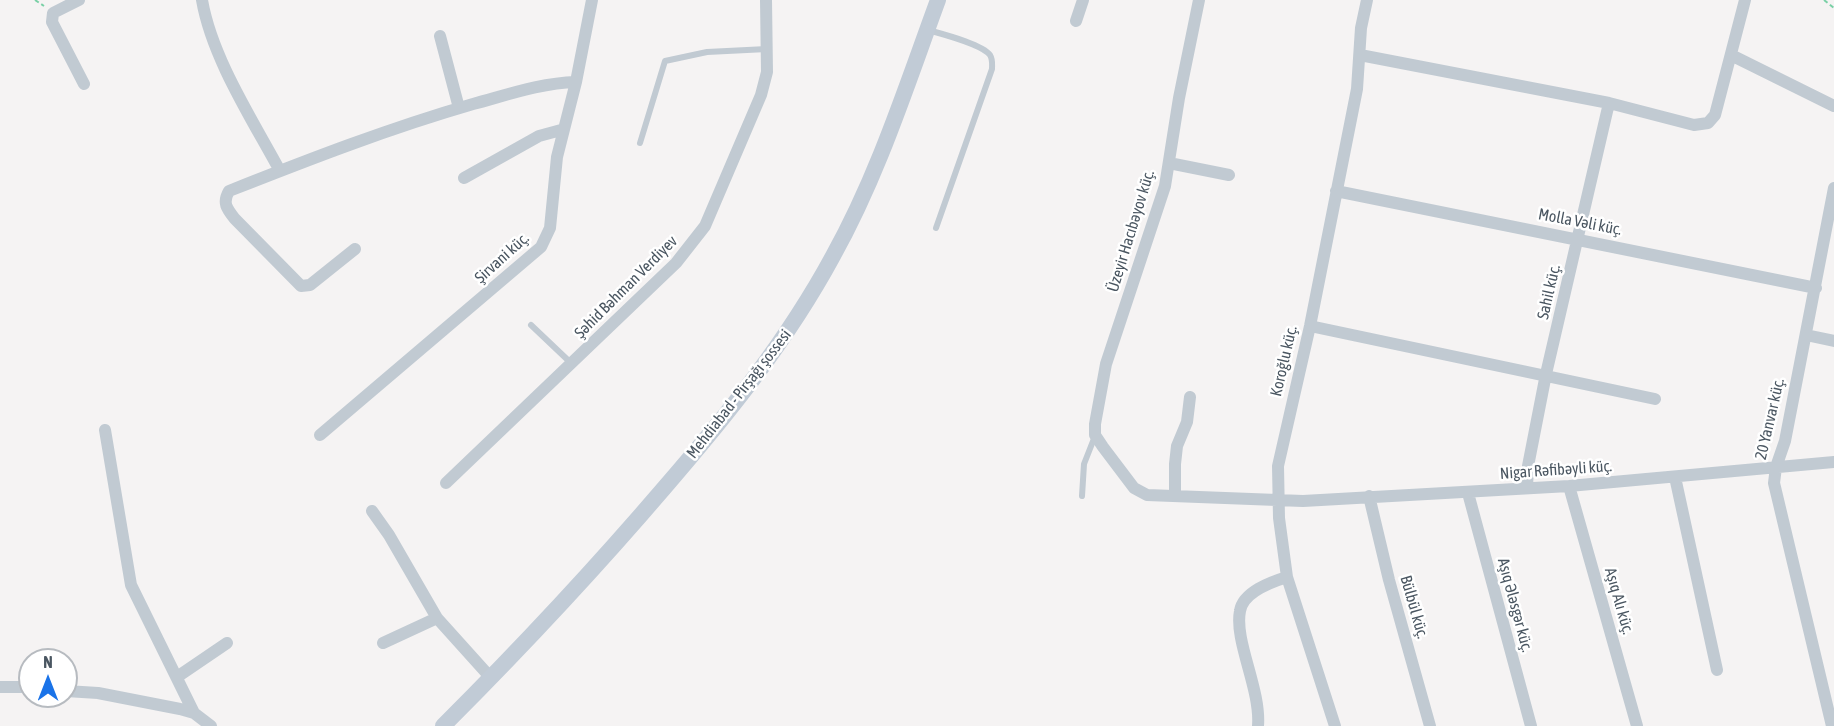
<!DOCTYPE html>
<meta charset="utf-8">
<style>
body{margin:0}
#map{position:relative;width:1834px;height:726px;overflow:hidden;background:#f5f3f3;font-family:"Asap Condensed",sans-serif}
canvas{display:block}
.north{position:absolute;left:18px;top:648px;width:60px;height:60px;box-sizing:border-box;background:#fff;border:2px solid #b7bbc0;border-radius:50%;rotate:0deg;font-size:16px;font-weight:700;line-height:24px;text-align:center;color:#4a5661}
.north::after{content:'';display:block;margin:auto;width:21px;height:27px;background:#1a73e8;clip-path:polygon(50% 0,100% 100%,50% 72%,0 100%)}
</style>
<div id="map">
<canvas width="1834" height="726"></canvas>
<div class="north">N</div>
</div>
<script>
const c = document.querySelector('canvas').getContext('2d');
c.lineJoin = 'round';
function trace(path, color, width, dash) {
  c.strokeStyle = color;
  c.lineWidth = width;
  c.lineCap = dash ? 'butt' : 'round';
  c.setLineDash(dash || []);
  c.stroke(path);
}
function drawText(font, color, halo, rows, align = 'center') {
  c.font = font + ' "Asap Condensed",sans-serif';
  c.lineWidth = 5;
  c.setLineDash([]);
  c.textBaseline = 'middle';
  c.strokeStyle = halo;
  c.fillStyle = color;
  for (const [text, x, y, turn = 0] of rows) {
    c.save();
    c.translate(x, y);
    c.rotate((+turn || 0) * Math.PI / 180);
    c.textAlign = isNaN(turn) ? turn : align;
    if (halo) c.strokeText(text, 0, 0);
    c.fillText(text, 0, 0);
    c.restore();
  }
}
trace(new Path2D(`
 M35,0L44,6
 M1824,0L1834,8`), '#7ad0a6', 2, [4.5, 3]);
trace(new Path2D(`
 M928,30C942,34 982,44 990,55C993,60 992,64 992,69L936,228
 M640,143L665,61L707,52L767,49
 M531,325L571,363
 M1082,496L1084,464L1095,436`), '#c1cad2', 6);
trace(new Path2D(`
 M79,0L53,13L52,22L84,84
 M202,0C212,58 252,119 280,171
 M1199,0L1179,98L1165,186L1106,364L1095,424V435L1103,447L1134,488L1147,495L1303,501L1569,486L1834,462
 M1076,21L1083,0
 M440,36L459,108
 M1360,55L1609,103L1694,125L1708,123L1715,115L1745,0
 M1731,55L1834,106
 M1169,163L1229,175
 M464,178L539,136L561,130
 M1336,191L1816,288
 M355,249L310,285L301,286L235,219C227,209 222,203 229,191C310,159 390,128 473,104C507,95 540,83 576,82
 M1310,326L1655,399
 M1806,335L1834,341
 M105,430L131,585L194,713
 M320,435L541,247L550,228L557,157L576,82L592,0
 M1675,477L1717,670
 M446,483L676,263L705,226L761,95L767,72L766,0
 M1569,486L1637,726
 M1527,488L1528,466L1546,374L1609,103
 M1468,493L1531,726
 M1175,495V464L1177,446L1187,422L1190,397
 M1369,496L1389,580L1430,726
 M372,511L389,535L437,618L491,678
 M383,643L437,618
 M177,677L227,643
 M0,687H30
 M66,691L98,693L180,709L194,713L211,726
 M1258,726C1261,689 1234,641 1240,611C1243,592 1271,582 1287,577
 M1335,726L1287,577L1279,518L1278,466L1310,326L1357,89L1361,28L1367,0
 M1832,726L1774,483L1776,467L1785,441L1834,188`), '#c1cad2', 12);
trace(new Path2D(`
 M443,726C520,649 594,570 665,487C728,414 787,341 833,256C878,175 906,87 938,0`), '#c1cbd6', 16);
drawText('16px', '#4a5661', '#fff', [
 ["Molla Vəli küç.",1580,222,11],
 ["Üzeyir Hacıbəyov küç.",1131,231,-73],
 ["Şirvani küç.",502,258,-42],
 ["Şəhid Bəhman Verdiyev",626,287,-45],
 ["Sahil küç.",1549,292,-77],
 ["Koroğlu küç.",1284,361,-77],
 ["Mehdiabad - Pirşağı şossesi",739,394,-52],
 ["20 Yanvar küç.",1770,419,-77],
 ["Nigar Rəfibəyli küç.",1556,470,-4],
 ["Aşıq Alı küç.",1619,601,74],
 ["Aşıq Ələsgər küç.",1515,605,75],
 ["Bülbül küç.",1414,607,74]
]);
</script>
